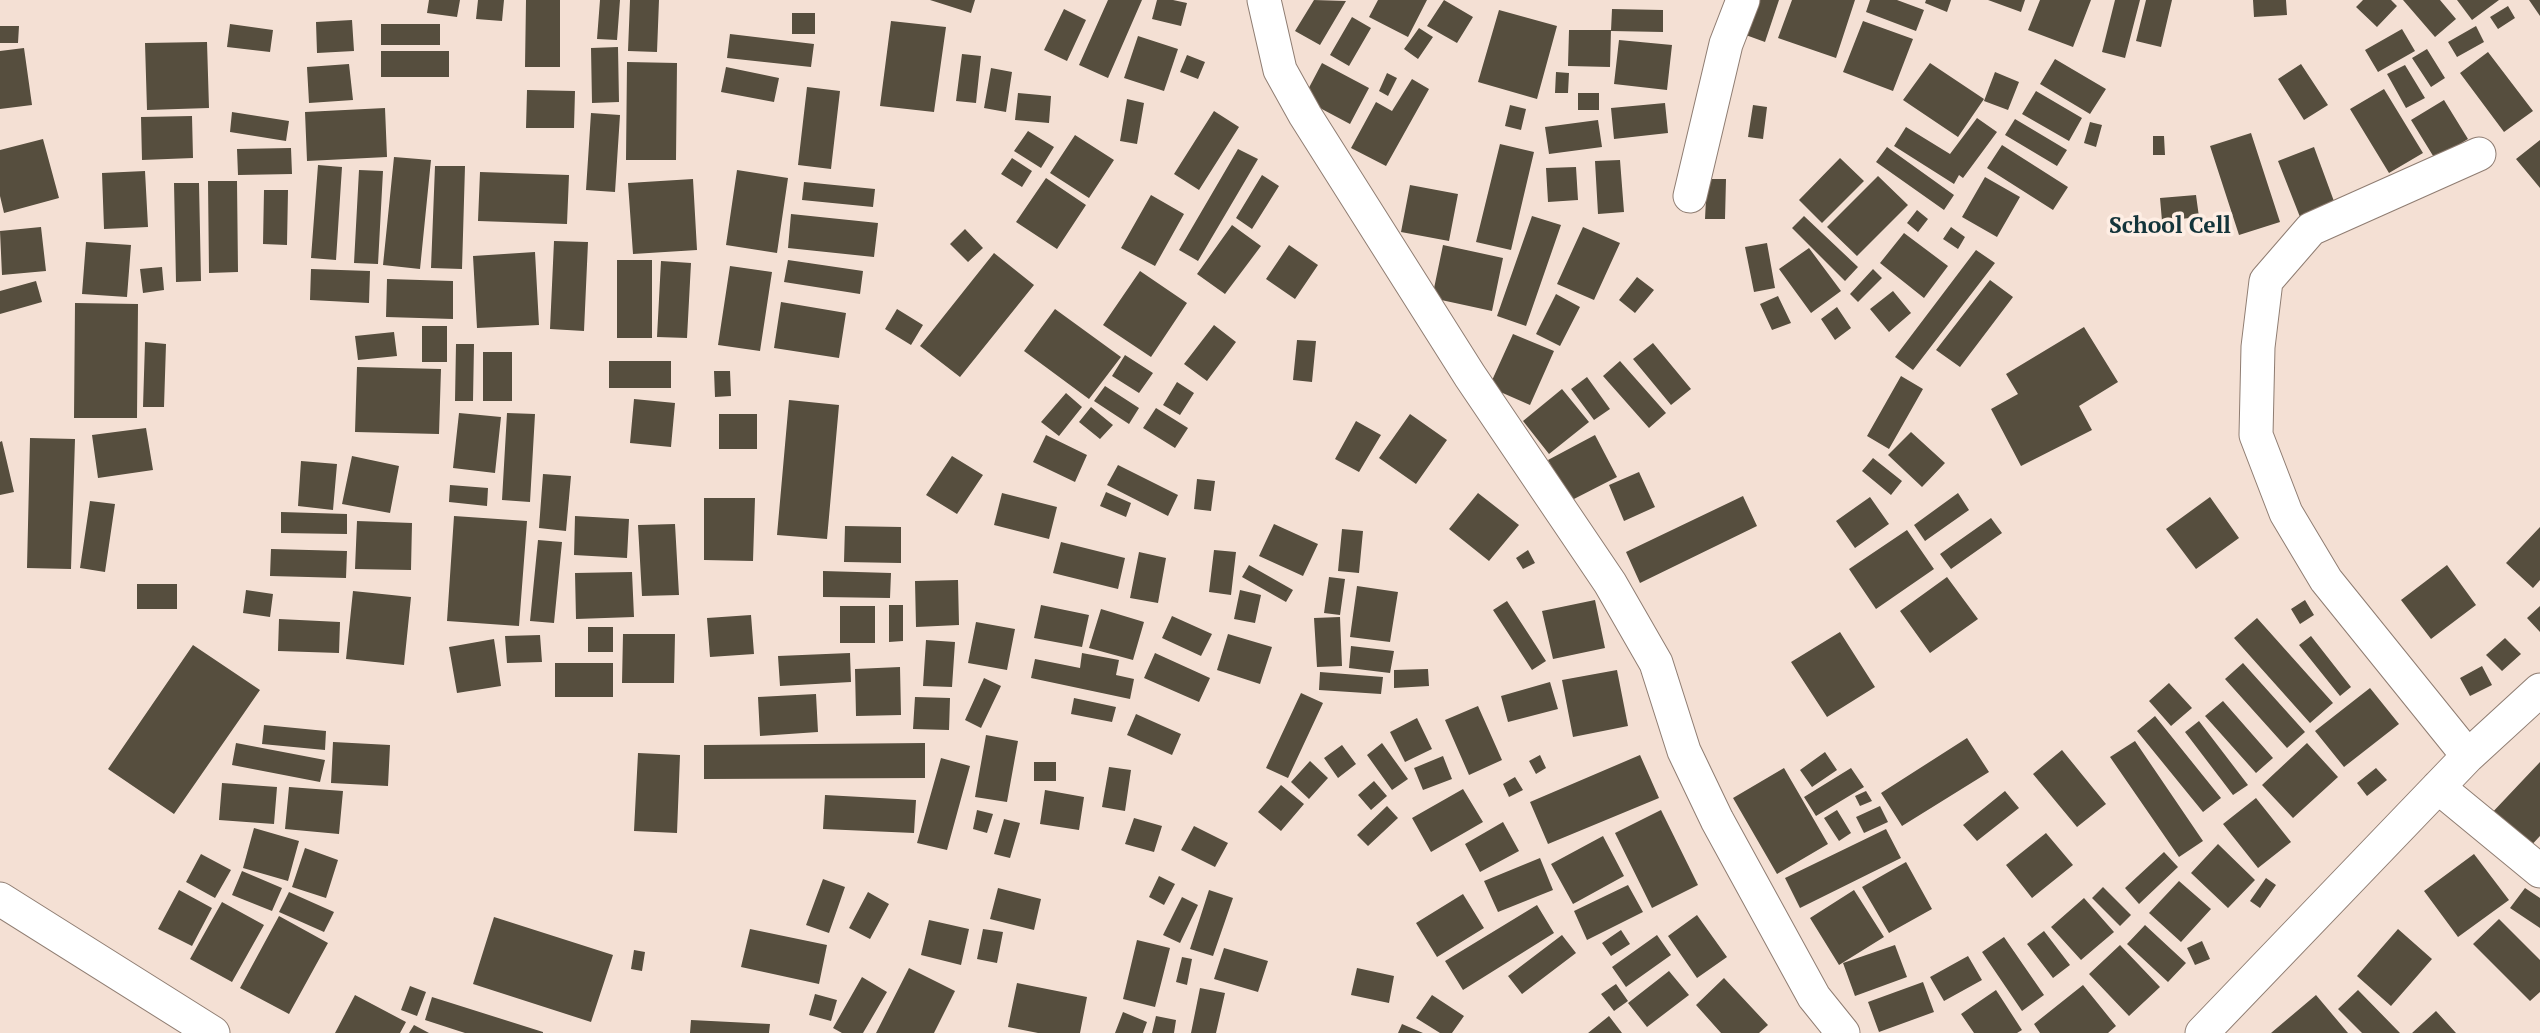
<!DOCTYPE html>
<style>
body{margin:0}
canvas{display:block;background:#f4e0d4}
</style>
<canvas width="2540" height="1033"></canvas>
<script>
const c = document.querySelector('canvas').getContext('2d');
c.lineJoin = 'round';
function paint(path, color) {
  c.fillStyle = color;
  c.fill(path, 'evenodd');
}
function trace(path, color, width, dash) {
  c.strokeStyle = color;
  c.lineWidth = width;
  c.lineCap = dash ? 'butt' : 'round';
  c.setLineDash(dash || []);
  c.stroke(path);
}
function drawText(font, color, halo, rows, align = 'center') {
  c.font = font + ' "PT Serif",serif';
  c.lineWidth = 7;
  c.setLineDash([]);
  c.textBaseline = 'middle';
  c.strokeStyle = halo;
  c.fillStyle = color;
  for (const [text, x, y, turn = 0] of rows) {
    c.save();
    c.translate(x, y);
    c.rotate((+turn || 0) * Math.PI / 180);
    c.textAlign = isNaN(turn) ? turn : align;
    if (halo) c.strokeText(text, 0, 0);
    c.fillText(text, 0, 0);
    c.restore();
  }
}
paint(new Path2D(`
 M429,0H460L457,17L427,13Z
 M478,0H504L502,21L476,19Z
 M526,0H560V67H525Z
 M600,0H620L617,40L597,39Z
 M630,0H659L657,52L628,51Z
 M930,0H975L971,13Z
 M1108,0H1142L1108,78L1079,65Z
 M1157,0H1173L1187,3L1181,26L1152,19Z
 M1314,0L1346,1L1320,45L1295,31Z
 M1378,0H1427L1408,37L1369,17Z
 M1444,0L1473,17L1457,43L1427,26Z
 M1754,0H1779L1765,42L1743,34Z
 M1792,0H1855L1836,58L1778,38Z
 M1870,0H1897L1924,10L1916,31L1866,12Z
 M1926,0H1951L1947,12L1925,3Z
 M1988,0H2025L2021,12Z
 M2040,0H2091L2073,47L2028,30Z
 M2115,0H2140L2125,58L2102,52Z
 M2146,0H2172L2161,47L2136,41Z
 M2253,0H2286L2287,15L2254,17Z
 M2363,0H2391L2397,6L2377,27L2356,7Z
 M2403,0H2440L2456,19L2435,37Z
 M2457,0H2499L2472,20Z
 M2529,0H2540V16Z
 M2508,6L2515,18L2498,29L2490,17Z
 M1064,9L1086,20L1067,61L1044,50Z
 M1612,9L1663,10V32L1611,31Z
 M1499,10L1557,26L1537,99L1478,82Z
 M792,13H815V34H792Z
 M1352,17L1371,28L1349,66L1330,55Z
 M352,20L354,51L317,53L316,22Z
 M891,21L946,27L934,112L880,106Z
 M1863,21L1913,39L1893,91L1843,72Z
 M230,24L273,30L270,52L227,47Z
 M381,24H440V45H381Z
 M0,26H19L18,43H0Z
 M2476,26L2484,42L2457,57L2448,42Z
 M1419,28L1433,37L1418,59L1404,49Z
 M2402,29L2415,51L2378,72L2365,50Z
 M1569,30H1611L1610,67L1568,66Z
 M730,34L814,44L811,67L727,58Z
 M1138,36L1178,49L1164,91L1124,78Z
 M1619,40L1672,45L1667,90L1614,84Z
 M207,42L209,108L147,110L145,43Z
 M618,47L619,102L592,103L591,48Z
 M24,48L32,105L0,109V51Z
 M2427,49L2445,78L2431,87L2412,58Z
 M381,51H449V77H381Z
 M2488,52L2533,111L2504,132L2460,73Z
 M962,54L981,56L976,103L956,101Z
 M1187,55L1205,62L1198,79L1180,72Z
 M2055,59L2106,89L2090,114L2040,84Z
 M627,62L677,63L676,160H626Z
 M1322,63L1369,88L1350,124L1303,99Z
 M1930,63L1984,99L1958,137L1903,100Z
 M349,64L353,100L309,103L307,67Z
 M2301,64L2328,105L2304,120L2278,79Z
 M2405,65L2425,98L2406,108L2387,74Z
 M726,67L779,78L774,102L721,92Z
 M991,68L1012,72L1006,112L984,108Z
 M1556,72L1569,73L1568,93H1555Z
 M1995,72L2019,82L2008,110L1984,101Z
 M1387,73L1397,78L1388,96L1379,91Z
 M1412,79L1429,89L1386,166L1351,148L1376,102L1392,111Z
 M807,87L840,91L831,169L798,165Z
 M2384,89L2423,153L2389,173L2350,109Z
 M527,90L575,91L574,128H526Z
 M2036,91L2082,118L2069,141L2022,114Z
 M1018,93L1051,96L1049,123L1015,120Z
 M1578,93H1599V110H1578Z
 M1127,99L1144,103L1137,144L1120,141Z
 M2444,100L2468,139L2435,159L2411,120Z
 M1665,103L1668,133L1614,139L1611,108Z
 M1510,105L1526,109L1521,130L1505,126Z
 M1753,105L1767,107L1763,139L1748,137Z
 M385,108L387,157L307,161L305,112Z
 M1214,111L1239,127L1199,190L1174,174Z
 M232,112L289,121L286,141L230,132Z
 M591,113L620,115L615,192L586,190Z
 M192,116L193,158L142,160L141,117Z
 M1977,118L1997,132L1963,178L1959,175L1954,184L1894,146L1906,127L1950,154Z
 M2015,119L2067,150L2057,166L2005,135Z
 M1598,120L1602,147L1549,154L1545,127Z
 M2090,122L2102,125L2096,147L2084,143Z
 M1028,131L1054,147L1041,168L1014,151Z
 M2251,133L2280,222L2239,235L2210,146Z
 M1075,135L1114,160L1089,198L1050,173Z
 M2153,136H2164L2165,155H2153Z
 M43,139L59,198L4,213L0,196V150Z
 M2540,140V188L2516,159Z
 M1500,144L1534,152L1511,250L1476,242Z
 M2002,145L2068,187L2053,210L1987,168Z
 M1887,147L1954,195L1944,210L1876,162Z
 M2314,147L2335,204L2300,217L2278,161Z
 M291,148L292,174L238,175L237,149Z
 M1238,149L1258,159L1198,261L1179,250Z
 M394,157L431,160L420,269L383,265Z
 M1012,158L1032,171L1022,187L1001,174Z
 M1840,158L1864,181L1822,223L1799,200Z
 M1620,160L1624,212L1598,214L1595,161Z
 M318,165L342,167L336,260L311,258Z
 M435,166H465L462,269L431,268Z
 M1576,167L1578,200L1548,202L1546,168Z
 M359,170L383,171L378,264L354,263Z
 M737,170L788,178L777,253L726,245Z
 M145,171L148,227L104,229L102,173Z
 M480,172L569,175L567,224L478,221Z
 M1262,175L1279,186L1252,229L1236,218Z
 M1878,176L1908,205L1857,256L1827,227Z
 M1985,177L2020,197L1997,237L1962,217Z
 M1046,178L1086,205L1057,249L1016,222Z
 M693,179L697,250L633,254L628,183Z
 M1707,179H1726L1725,219H1705Z
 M208,181H237L238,272L209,273Z
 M804,182L875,189L873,207L802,200Z
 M174,183H199L201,281L176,282Z
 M1410,185L1458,194L1449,241L1401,232Z
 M264,190H288L287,245L263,244Z
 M1151,195L1184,214L1155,266L1121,248Z
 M2196,195L2199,217L2162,221L2160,198Z
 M1917,210L1928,219L1918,232L1907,223Z
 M791,214L878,223L874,257L788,248Z
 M1532,216L1561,225L1526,326L1497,316Z
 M1804,216L1858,267L1845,281L1792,228Z
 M1232,225L1261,246L1225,294L1197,274Z
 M41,227L46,271L2,275L0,231Z
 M1583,227L1620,243L1594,300L1557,284Z
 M1951,227L1965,237L1958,249L1943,239Z
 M965,229L983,248L968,262L950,244Z
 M1904,233L1948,266L1924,298L1880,263Z
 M554,241L588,242L584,331L550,329Z
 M86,242L131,245L127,297L82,294Z
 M1767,243L1775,288L1754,292L1745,247Z
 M1289,245L1318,265L1295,299L1266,279Z
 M1443,245L1503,258L1492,311L1432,298Z
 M1809,248L1841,291L1811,313L1779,269Z
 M1976,250L1995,263L1913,370L1895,357Z
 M535,252L539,325L477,328L473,256Z
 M994,253L1034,285L960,377L920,346Z
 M617,260H652V338H617Z
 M788,260L863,271L860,294L784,282Z
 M661,261L691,263L687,338L657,337Z
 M730,266L772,272L760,351L718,345Z
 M162,267L164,290L143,293L140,269Z
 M311,269L370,271L369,303L310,300Z
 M1873,269L1882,278L1858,302L1850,294Z
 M1140,271L1187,303L1151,357L1103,325Z
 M1637,277L1654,290L1635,313L1619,300Z
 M387,279L453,281V319L386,317Z
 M1990,280L2013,297L1960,367L1936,350Z
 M36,281L42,302L0,314V291Z
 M1893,291L1911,313L1889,332L1870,309Z
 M1556,294L1580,307L1560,346L1536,334Z
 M1778,296L1791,323L1772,330L1760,304Z
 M781,302L846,313L839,358L774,348Z
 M75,303L138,304L137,418H74Z
 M1837,307L1851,328L1835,340L1821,319Z
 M897,309L923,325L911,345L885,329Z
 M1055,309L1121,357L1089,399L1024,351Z
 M1214,325L1236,342L1207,381L1184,364Z
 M422,326H447V362H422Z
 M2084,327L2118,382L2079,406L2092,430L2021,466L1991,409L2018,394L2006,374Z
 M394,332L397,356L358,360L355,336Z
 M1513,334L1554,351L1530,405L1489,387Z
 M1297,340L1316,341L1312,382L1293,380Z
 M145,342L166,344L164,407H143Z
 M1653,343L1691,389L1671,405L1633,359Z
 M456,344H474L473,401H455Z
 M483,352H512V401H483Z
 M1125,355L1153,373L1139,393L1112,376Z
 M609,361H671V388H609Z
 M1620,361L1666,413L1649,428L1603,376Z
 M357,367L441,369L439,434L355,432Z
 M714,371H730L731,396L715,397Z
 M1901,376L1923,389L1889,449L1867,436Z
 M1587,377L1610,409L1594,420L1571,389Z
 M1177,382L1194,393L1180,415L1163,405Z
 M1105,386L1139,408L1129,424L1094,401Z
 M1562,389L1589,422L1549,454L1523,421Z
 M1066,393L1082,407L1059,436L1041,422Z
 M634,399L675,403L671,447L630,443Z
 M789,400L839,405L827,539L777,535Z
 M1091,407L1113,425L1100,439L1079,422Z
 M1156,408L1188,428L1175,448L1143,428Z
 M459,413L501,417L495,473L453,468Z
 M507,413L535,414L530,502L502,500Z
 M719,414H757V449H719Z
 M1410,414L1447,440L1416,484L1379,458Z
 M1356,421L1381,435L1359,472L1335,459Z
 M146,428L153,470L98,478L92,435Z
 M1911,432L1945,463L1922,487L1888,455Z
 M1046,435L1087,455L1075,482L1033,462Z
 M1595,435L1617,477L1570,501L1548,460Z
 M30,438L75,439L71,569L27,568Z
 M2,441L14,492L0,495V442Z
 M352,456L399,466L390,513L342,504Z
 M952,456L983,475L957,514L926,495Z
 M1873,458L1902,481L1891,495L1862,471Z
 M301,461L337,464L333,510L298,506Z
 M1118,465L1178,495L1168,516L1107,485Z
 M1639,472L1655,507L1624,521L1609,485Z
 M543,474L571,476L566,531L539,528Z
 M1197,479L1215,481L1211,511L1194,509Z
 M450,485L488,488L487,506L449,502Z
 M1106,492L1131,503L1126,517L1100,506Z
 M1002,493L1057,507L1049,539L994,525Z
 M1478,493L1519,525L1489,561L1449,529Z
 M1958,493L1969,510L1925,541L1914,525Z
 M1743,496L1757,526L1640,583L1626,552Z
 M1870,497L1889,524L1855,548L1836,521Z
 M2210,497L2239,538L2196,569L2166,529Z
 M704,498H755L753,561L704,560Z
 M90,501L115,504L105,572L80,568Z
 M281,512L347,514V534L281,533Z
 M454,516L527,521L519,626L447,621Z
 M575,516L629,519L627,558L574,555Z
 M1991,518L2002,533L1951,569L1940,554Z
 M357,521L412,523L411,570L355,569Z
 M675,524L679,595L642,596L638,525Z
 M1274,524L1318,544L1303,576L1259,556Z
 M845,526L901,527V563L844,562Z
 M2540,527V580L2533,588L2506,563Z
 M1342,529L1363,531L1359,573L1338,571Z
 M1907,530L1934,569L1876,609L1849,569Z
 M538,540L562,542L554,623L530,621Z
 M1061,542L1125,558L1118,589L1053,573Z
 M271,549L347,551L346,578L270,576Z
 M1214,550L1236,552L1231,595L1209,592Z
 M1528,550L1535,563L1523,569L1516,558Z
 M1139,552L1166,558L1158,603L1130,598Z
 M1249,565L1293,590L1286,602L1242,577Z
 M2447,565L2476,605L2431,639L2401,600Z
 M823,571L891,573L890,598L823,597Z
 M632,572L634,617L576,619L575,573Z
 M1329,577L1345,579L1340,615L1324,613Z
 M1947,577L1978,619L1930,653L1900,611Z
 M958,580L959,625L916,627L915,581Z
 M137,584H177V609H137Z
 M1357,586L1398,592L1390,642L1350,637Z
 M246,590L273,594L270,617L243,613Z
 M1240,590L1261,595L1255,623L1234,619Z
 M353,591L411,597L404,665L346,659Z
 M1595,600L1605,648L1553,659L1542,611Z
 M2305,600L2314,615L2300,624L2291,609Z
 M1507,601L1546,661L1532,670L1493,610Z
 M889,605H903V641L889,642Z
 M1041,605L1089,615L1082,647L1034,638Z
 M840,606H875V643H840Z
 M2540,606V632L2527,618Z
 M1101,609L1144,622L1133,660L1089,648Z
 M751,615L754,654L710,657L707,618Z
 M1172,616L1212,634L1201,656L1162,638Z
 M1340,617L1342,666L1317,667L1314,618Z
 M2257,618L2333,703L2310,723L2234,638Z
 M279,619L340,622L339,653L278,651Z
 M976,622L1015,629L1007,670L968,663Z
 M588,627H613V652H588Z
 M1840,632L1875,687L1827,717L1791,662Z
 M623,634H675L674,683H622Z
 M1228,634L1272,647L1260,684L1217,670Z
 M540,635L542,662L507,663L505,636Z
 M2311,636L2351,687L2340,696L2299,645Z
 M2505,638L2521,654L2502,671L2486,655Z
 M494,639L501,686L457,693L449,647Z
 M926,640L955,642L952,687L923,686Z
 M193,645L260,690L174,814L108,769Z
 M1351,646L1394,651L1390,673L1349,668Z
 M850,653L851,682L780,686L778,656Z
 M1082,653L1119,660L1116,675L1134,679L1130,699L1031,678L1035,659L1080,668Z
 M1155,653L1210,678L1199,702L1144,678Z
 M555,663H613V697H555Z
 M2243,663L2305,732L2287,748L2225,679Z
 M2482,666L2492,685L2470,696L2460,678Z
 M900,667L901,715L856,716L855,669Z
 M1428,669L1429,686L1394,688V670Z
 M1617,670L1628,726L1573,737L1562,680Z
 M1320,672L1383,677L1381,694L1319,690Z
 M984,678L1001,686L981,728L965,720Z
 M1550,682L1558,709L1508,722L1501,696Z
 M2169,683L2192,708L2171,726L2149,701Z
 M2370,688L2399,724L2344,767L2315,731Z
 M1301,693L1323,703L1288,778L1266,768Z
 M816,694L818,732L760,736L758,697Z
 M915,697L950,698L949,730L913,729Z
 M1074,698L1116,707L1112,722L1071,714Z
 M2223,701L2273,758L2256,773L2205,716Z
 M1478,706L1502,760L1469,775L1445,720Z
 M1136,714L1181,734L1172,755L1127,735Z
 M2155,716L2221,798L2203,812L2137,731Z
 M1417,718L1432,749L1405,762L1390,732Z
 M2199,721L2248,785L2233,795L2185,732Z
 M264,725L326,731L325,750L262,744Z
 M986,735L1018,741L1007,802L975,797Z
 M1967,738L1989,772L1902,826L1881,793Z
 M2135,741L2203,841L2179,857L2110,757Z
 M333,742L390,745L388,786L331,783Z
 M236,743L325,760L320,782L232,765Z
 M925,743V778L704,779V745Z
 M1382,743L1408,779L1392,790L1367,755Z
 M2307,743L2338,777L2293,818L2262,785Z
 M1342,745L1356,764L1338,778L1324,758Z
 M2062,750L2106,804L2077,827L2033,774Z
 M1825,752L1837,770L1812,787L1800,770Z
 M638,753L680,755L677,833L634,831Z
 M1540,755L1546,768L1536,774L1529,761Z
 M1640,755L1659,798L1548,844L1530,802Z
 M1443,756L1452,779L1423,790L1414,768Z
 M941,758L970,766L947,850L917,843Z
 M1310,761L1328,778L1309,799L1291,782Z
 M1034,762H1056V781H1034Z
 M2540,762V836L2527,850L2489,816Z
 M1109,767L1131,770L1125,811L1102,807Z
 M1784,768L1828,844L1777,874L1733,798Z
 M1851,768L1864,787L1816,816L1804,797Z
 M2376,768L2387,780L2367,796L2357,783Z
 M1515,777L1523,790L1509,797L1503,784Z
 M1374,781L1387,796L1371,810L1358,795Z
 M222,783L277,787L274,824L219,820Z
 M1281,785L1304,804L1281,831L1258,812Z
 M289,787L343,791L339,834L285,829Z
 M1463,789L1483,822L1431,852L1412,818Z
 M1045,790L1084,797L1079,830L1040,824Z
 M1866,791L1872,801L1860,806L1855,796Z
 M2005,791L2019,808L1977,841L1963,825Z
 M825,795L916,800L914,833L823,829Z
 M2256,798L2291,842L2258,868L2223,824Z
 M1387,806L1398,818L1368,846L1357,835Z
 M1880,806L1888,822L1864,833L1856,817Z
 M977,810L993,814L987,833L973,829Z
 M1661,810L1698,885L1652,908L1615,833Z
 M1837,810L1851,833L1839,841L1824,818Z
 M1134,818L1162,826L1154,852L1125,844Z
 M1004,819L1020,823L1010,858L994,854Z
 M1503,822L1519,851L1480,872L1465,844Z
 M1194,826L1228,843L1215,867L1181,850Z
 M254,828L299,841L288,881L243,868Z
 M1886,829L1901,858L1800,908L1785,878Z
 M2046,833L2073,865L2032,898L2006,865Z
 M1603,836L1624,876L1573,904L1551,864Z
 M2218,844L2255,880L2228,908L2191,873Z
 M305,848L338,860L326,898L292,887Z
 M2164,852L2178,867L2139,904L2125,888Z
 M201,854L231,870L215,898L186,882Z
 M2474,854L2509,900L2458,937L2424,891Z
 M1540,858L1553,890L1498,912L1484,881Z
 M1906,862L1932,909L1889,933L1862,887Z
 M242,871L282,888L272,911L232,895Z
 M1159,876L1175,884L1164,905L1149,897Z
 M2266,878L2276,885L2260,908L2250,901Z
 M823,879L845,887L829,933L806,925Z
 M2179,881L2211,909L2181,942L2149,913Z
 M1628,885L1643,912L1587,940L1574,911Z
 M2103,887L2131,915L2120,926L2092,898Z
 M998,888L1041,899L1034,930L990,919Z
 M2525,888L2540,898V928L2510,908Z
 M179,890L212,908L192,946L158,929Z
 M1209,890L1233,898L1213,956L1190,949Z
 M1854,890L1884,937L1839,965L1810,918Z
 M289,892L334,912L324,932L279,912Z
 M868,892L889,904L870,939L849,928Z
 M1463,894L1484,928L1437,957L1416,923Z
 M1182,897L1198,905L1180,943L1163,935Z
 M2084,898L2114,932L2081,960L2051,927Z
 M222,902L264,925L232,982L190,959Z
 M1537,905L1554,933L1463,990L1445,961Z
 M1697,915L1727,957L1697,978L1668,936Z
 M279,916L328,943L289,1014L240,988Z
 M494,917L613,955L591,1022L473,984Z
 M2499,919L2540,960V992L2530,1001L2473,944Z
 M929,920L969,929L961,965L921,955Z
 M2145,925L2186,963L2168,982L2127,944Z
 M750,929L827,945L819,984L741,967Z
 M983,929L1003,932L997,963L977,959Z
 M2398,929L2432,959L2391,1006L2357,976Z
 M1621,930L1630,944L1611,956L1602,943Z
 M2044,931L2070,965L2053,978L2027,944Z
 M1562,935L1576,953L1522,994L1508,976Z
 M1657,935L1671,955L1626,987L1612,967Z
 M2004,937L2044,995L2022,1011L1982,952Z
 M1137,940L1170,948L1155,1007L1123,999Z
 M2202,941L2210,959L2195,965L2187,948Z
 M1895,945L1907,977L1855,996L1843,963Z
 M2120,945L2160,987L2129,1016L2089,974Z
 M1224,948L1268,961L1258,992L1214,979Z
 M634,950L645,952L642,971L631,969Z
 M1968,956L1982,980L1944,1001L1930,977Z
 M1182,957L1192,959L1187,985L1176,982Z
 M909,968L955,991L934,1033H876Z
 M1357,968L1394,976L1389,1003L1351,995Z
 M1669,971L1689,995L1647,1027L1628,1003Z
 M862,977L887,992L863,1033H842L833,1028Z
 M1724,978L1768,1025L1759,1033H1721L1696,1005Z
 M1923,982L1934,1012L1879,1032L1868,1002Z
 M1017,983L1087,997L1080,1033H1038L1008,1027Z
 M1616,984L1628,1001L1614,1011L1601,994Z
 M2083,985L2116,1026L2108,1033H2040L2034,1024Z
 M410,986L426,992L417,1016L401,1010Z
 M1200,988L1225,993L1216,1033H1191Z
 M1996,990L2022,1030L2017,1033H1974L1961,1014Z
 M2358,990L2400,1033H2362L2338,1009Z
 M815,994L837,1000L831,1021L809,1015Z
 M355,995L406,1022L400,1033H335Z
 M1432,995L1464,1016L1452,1033H1440L1416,1018Z
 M2316,995L2348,1033H2271Z
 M432,997L543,1032V1033H465L425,1020Z
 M2436,1011L2456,1033H2412Z
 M1123,1012L1147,1022L1143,1033H1115Z
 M1156,1016L1176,1020L1174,1033H1152Z
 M1609,1016L1622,1033H1588Z
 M691,1020L770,1024L769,1033H690Z
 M1402,1024L1423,1033H1398Z
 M414,1025L429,1033H409Z`), '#564e3e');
const minor = new Path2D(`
 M1264,0L1280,70L1305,115L1470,376L1610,583L1656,663L1684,751L1717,820L1814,997L1843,1033
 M1690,196L1726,44L1743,0
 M2468,756L2326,580L2286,513L2256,435L2258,347L2266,281L2311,229L2479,154
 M2438,787L2540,871
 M0,899L213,1033
 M2202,1033L2468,756L2540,690`);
trace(minor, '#8f7d72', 35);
trace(minor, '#fff', 33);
drawText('bold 23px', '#13343a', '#feeee4', [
 ["School Cell",2170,226]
]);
</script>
